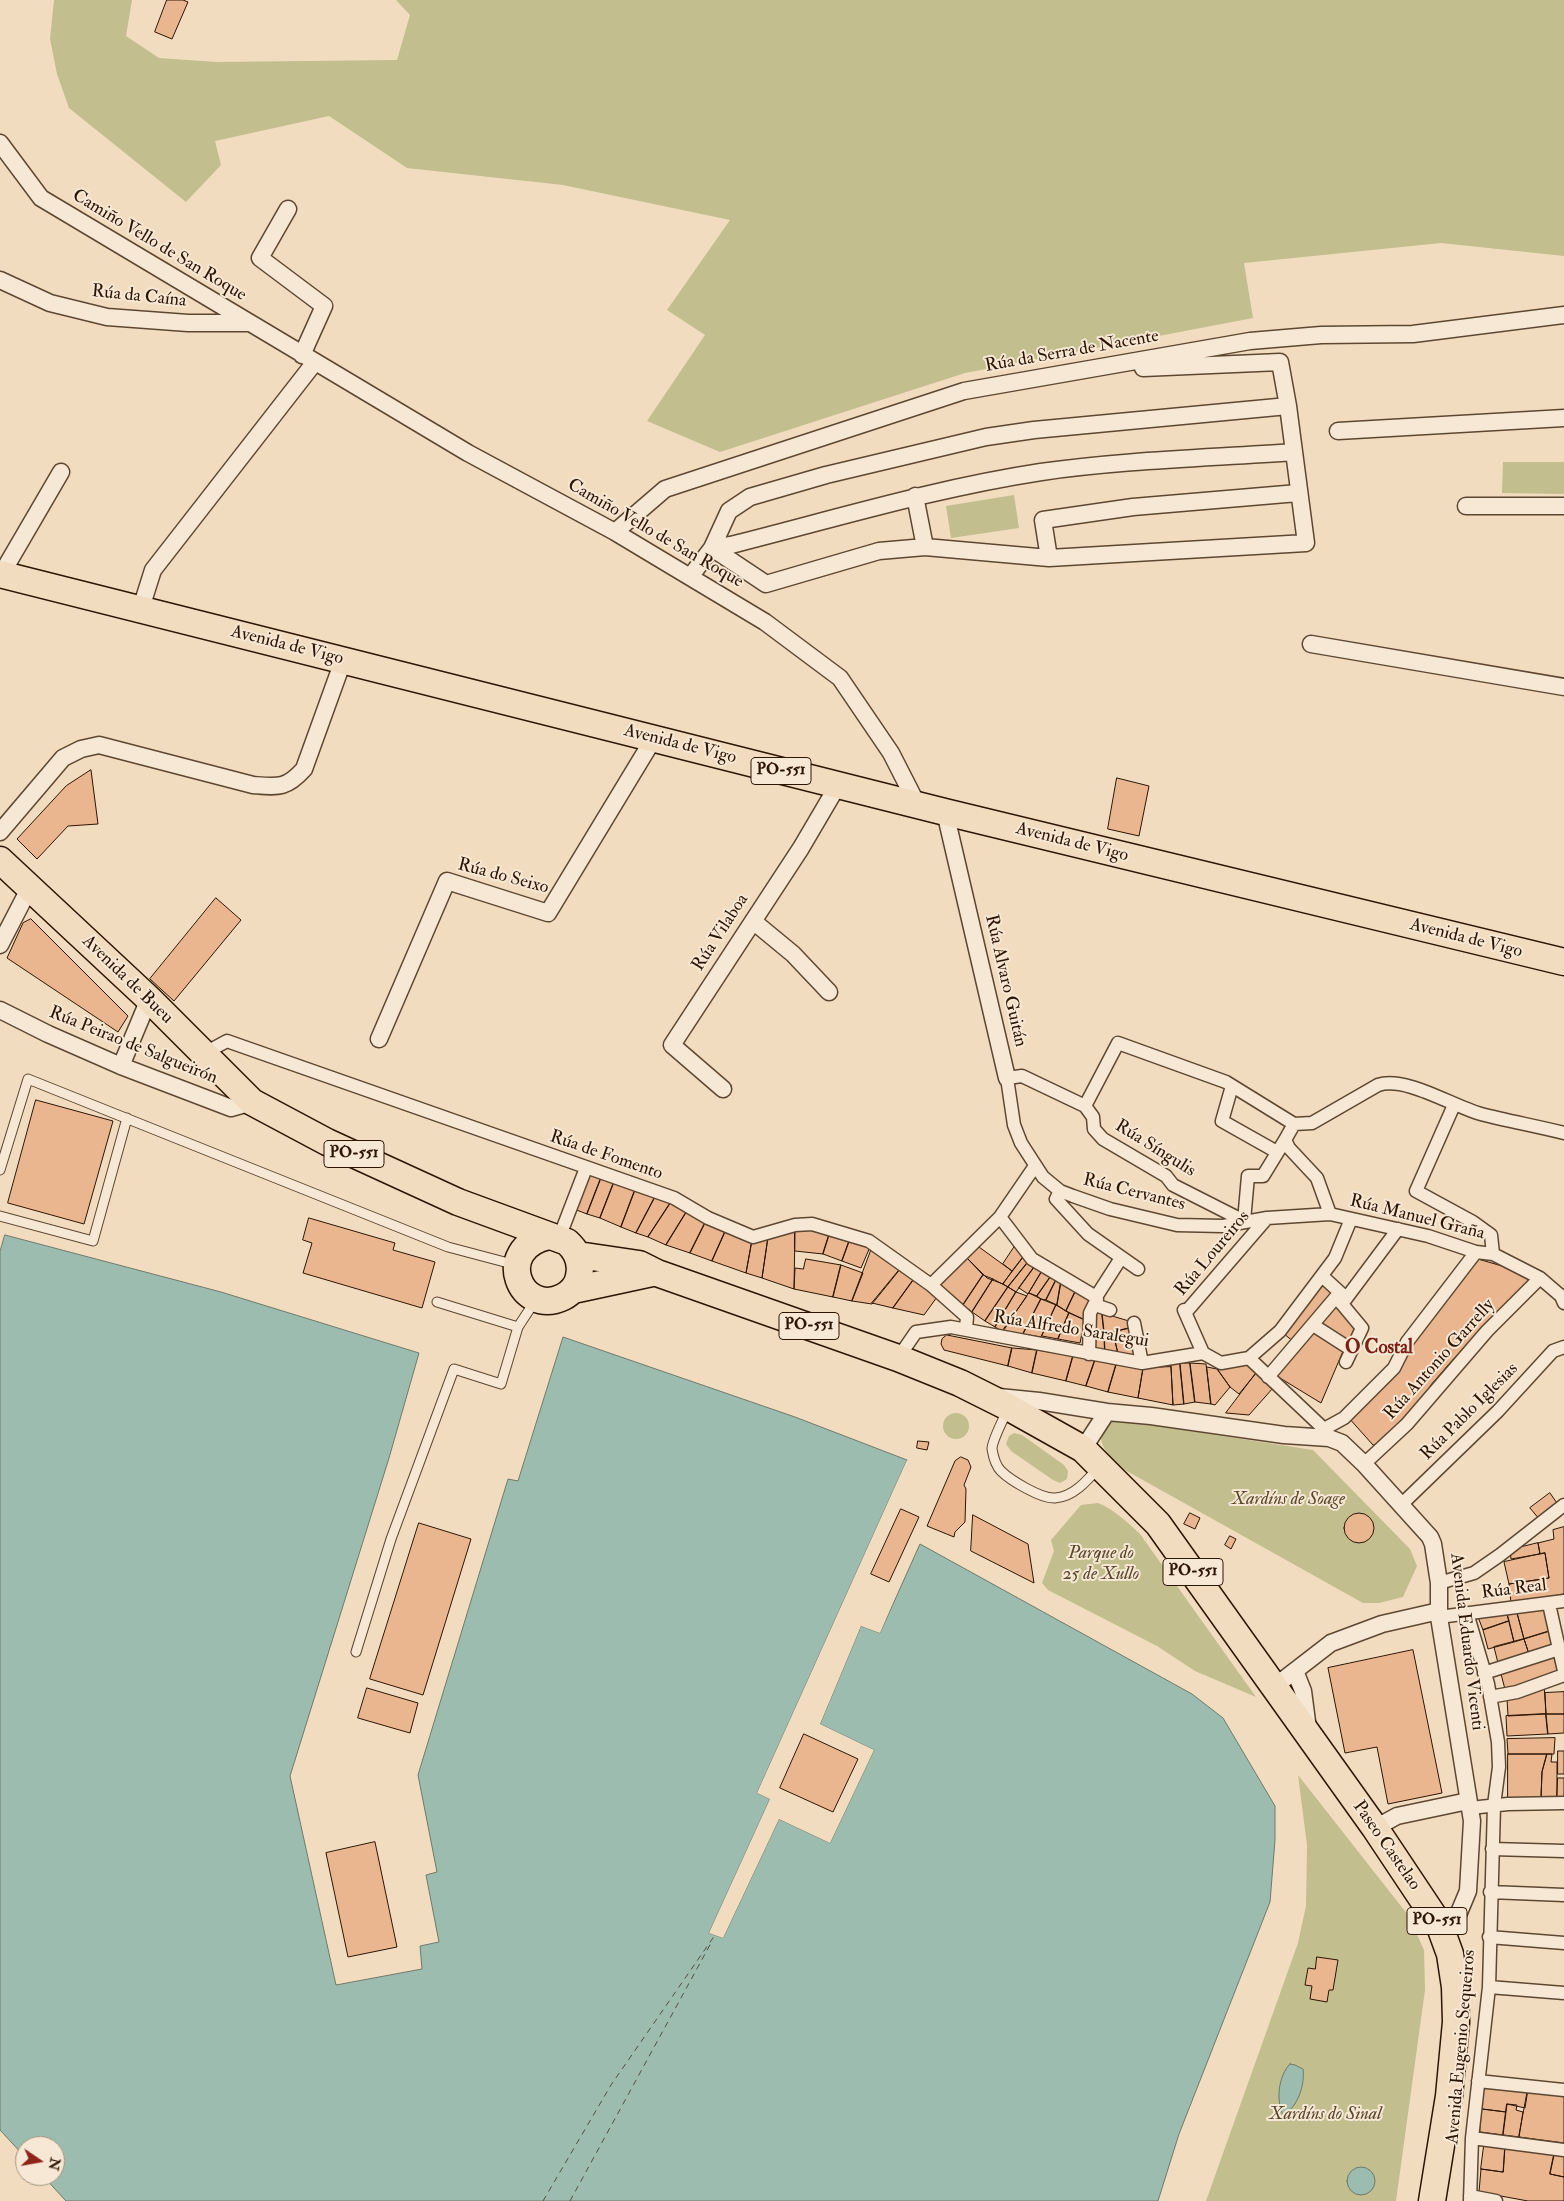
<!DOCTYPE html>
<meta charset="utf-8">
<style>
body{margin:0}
#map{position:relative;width:1564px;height:2201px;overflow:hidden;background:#f1dcbf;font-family:"IM FELL Double Pica",serif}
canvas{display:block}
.north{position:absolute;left:15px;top:2136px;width:50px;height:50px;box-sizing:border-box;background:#f6e8d5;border:1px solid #a59481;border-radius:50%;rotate:102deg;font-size:14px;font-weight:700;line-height:20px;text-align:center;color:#2c1502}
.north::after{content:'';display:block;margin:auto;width:18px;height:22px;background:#8f2418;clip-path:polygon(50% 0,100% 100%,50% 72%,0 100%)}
</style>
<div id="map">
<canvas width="1564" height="2201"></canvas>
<div class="north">N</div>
</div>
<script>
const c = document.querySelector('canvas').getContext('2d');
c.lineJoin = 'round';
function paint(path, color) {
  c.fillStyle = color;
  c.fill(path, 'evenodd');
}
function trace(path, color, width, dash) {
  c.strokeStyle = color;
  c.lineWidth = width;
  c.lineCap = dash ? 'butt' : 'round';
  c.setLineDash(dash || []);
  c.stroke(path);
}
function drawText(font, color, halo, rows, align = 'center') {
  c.font = font + ' "IM FELL Double Pica",serif';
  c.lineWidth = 4;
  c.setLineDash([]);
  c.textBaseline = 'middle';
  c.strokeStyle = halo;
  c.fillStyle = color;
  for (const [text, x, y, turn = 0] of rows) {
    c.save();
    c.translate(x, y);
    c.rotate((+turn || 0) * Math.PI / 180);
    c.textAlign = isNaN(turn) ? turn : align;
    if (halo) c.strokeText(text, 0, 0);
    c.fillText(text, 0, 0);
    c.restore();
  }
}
paint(new Path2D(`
 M54,0H132L126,36L159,58L216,62L397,60L410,15L396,0H1564V256L1441,243L1244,263L1253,318L965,373L720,452L647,421L705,335L667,310L730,220L563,185L407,168L329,116L215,141L221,165L186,202L69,108L57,74L50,39Z
 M1503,462H1564V494L1502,493Z
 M1014,495L1019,528L951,538L946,506Z
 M943 1426a13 13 0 1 1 26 0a13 13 0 1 1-26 0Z
 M1119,1420L1313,1450L1410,1549L1417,1566L1403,1597L1379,1603H1363L1125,1470C1115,1460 1097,1448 1102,1432C1104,1423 1111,1421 1119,1420Z
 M1014,1433L1022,1435L1064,1465L1068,1471L1067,1479L1060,1483L1053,1480L1011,1451L1006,1444L1009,1436Z
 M1098,1503C1115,1510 1127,1522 1140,1534L1256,1697L1195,1671L1157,1646L1048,1590L1042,1583L1054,1551L1051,1540L1081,1505Z
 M1298,1775L1408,1915L1424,1950L1425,1990L1396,2201H1206L1298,1943L1306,1906L1307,1845Z`), '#c2be8d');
const water = new Path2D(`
 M5,1235L221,1292L419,1353L389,1458L290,1776L336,1985L422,1969L420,1946L439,1942L426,1875L437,1872L418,1775L508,1479L518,1481L563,1337L795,1417L907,1460L757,1793L770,1799L709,1933L723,1938L779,1819L830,1843L874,1750L820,1724L861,1626L880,1633L920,1544L1192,1694L1223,1718L1275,1806V1840L1270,1902L1179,2134L1158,2201H66L43,2176H55V2146H25V2157L0,2130V1252Z
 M1290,2064L1295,2065L1303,2069C1305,2085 1298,2107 1283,2115C1276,2101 1278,2076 1290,2064Z
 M1347 2181a14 14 0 1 1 28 0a14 14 0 1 1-28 0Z`);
paint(water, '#9bbcaf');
trace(water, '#6f796a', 1);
paint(new Path2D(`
 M907,1460L908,1465L760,1792L772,1797L773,1799L712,1931L722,1935L778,1817L829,1840L870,1751L819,1726L818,1723L858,1625L861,1624L878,1630L919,1541L880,1633L861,1626L820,1724L874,1750L830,1843L779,1819L723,1938L709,1933L770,1799L757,1793Z`), '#f1dcbf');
trace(new Path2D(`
 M543,2201L611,2085L715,1935
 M570,2201L711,1943`), '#534f3f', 1, [6, 5]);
const building = new Path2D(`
 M167,0H183L188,2L172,39L155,32Z
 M91,770L98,824L68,826L37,859L17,839L66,786Z
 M1117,778L1149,786L1139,836L1108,829Z
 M216,898L241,920L174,1001L150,979Z
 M31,919L128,1016L118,1032L7,958L23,923Z
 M36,1100L113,1121L84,1224L8,1203Z
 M589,1173L601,1178L587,1214L574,1209Z
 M601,1178L614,1182L600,1218L587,1214Z
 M614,1182L635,1190L621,1227L600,1218Z
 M635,1190L655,1197L636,1233L621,1227Z
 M655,1197L671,1202L648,1237L636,1233Z
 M671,1202L687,1211L666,1245L648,1237Z
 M687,1211L706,1221L690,1253L666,1245Z
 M309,1218L395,1243L393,1250L435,1262L422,1308L303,1273L312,1243L303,1240Z
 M706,1221L725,1232L712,1261L690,1253Z
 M795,1229L830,1232L823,1254L795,1251Z
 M795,1229L794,1289L762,1278L768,1237Z
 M725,1232L752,1240L746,1273L712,1261Z
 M830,1232L850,1239L842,1261L823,1254Z
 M768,1237L762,1278L746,1273L752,1240Z
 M850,1239L870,1247L861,1268L842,1261Z
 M1015,1246L1025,1254L1012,1271L1003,1264Z
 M979,1247L1012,1271L1003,1284L987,1278L965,1256Z
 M872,1248L901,1268L872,1304L852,1301Z
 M965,1256L983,1275L963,1305L939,1284Z
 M1023,1258L1028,1262L1008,1287L1003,1284Z
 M806,1259L841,1265L833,1297L794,1289L795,1268L803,1269Z
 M1478,1259L1502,1266L1529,1279L1519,1292L1490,1319L1449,1364L1430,1386L1432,1388L1377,1445H1373L1348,1417L1400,1365L1422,1331Z
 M1028,1262L1035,1266L1016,1292L1008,1287Z
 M841,1265L863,1273L852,1301L833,1297Z
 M1035,1266L1042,1271L1028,1294L1019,1288Z
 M901,1268L914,1279L893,1308L872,1303Z
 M1042,1271L1051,1276L1037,1296L1029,1293Z
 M983,1275L993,1279L972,1312L963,1305Z
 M1051,1276L1056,1280L1046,1300L1041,1299L1037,1296Z
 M914,1279L937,1297L924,1315L893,1308Z
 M993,1279L1008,1287L985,1321L972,1312Z
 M1056,1280L1061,1282L1057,1305L1046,1300Z
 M1061,1282L1076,1290L1066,1311L1057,1305Z
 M1322,1282L1334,1295L1295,1343L1283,1333Z
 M1008,1287L1016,1292L995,1327L985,1321Z
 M1076,1290L1093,1299L1083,1319L1066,1311Z
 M1016,1292L1027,1296L1002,1331L995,1327Z
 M1029,1293L1041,1299L1023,1334L1003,1332Z
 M1041,1299L1056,1305L1041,1337L1023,1334Z
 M1336,1304L1353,1325L1354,1331L1348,1344L1318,1324Z
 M1056,1305L1069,1313L1058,1339L1042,1336Z
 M1094,1310L1102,1313L1104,1331L1094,1329Z
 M1069,1313L1087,1321L1085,1333H1082L1080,1343L1058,1339Z
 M1102,1313L1129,1321L1130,1328L1113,1332L1104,1331Z
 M1130,1328L1136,1358L1118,1354L1113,1332Z
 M1094,1329L1104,1331L1105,1352L1094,1349Z
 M1314,1330L1344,1349L1321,1403L1275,1375Z
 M1104,1331L1113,1332L1118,1354L1105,1352Z
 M947,1335L1012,1348L1008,1366L944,1350L941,1344L942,1339Z
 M1012,1348L1037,1350L1032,1373L1008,1366Z
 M1037,1350L1073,1356L1066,1381L1032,1373Z
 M1073,1356L1095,1360L1086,1386L1066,1381Z
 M1095,1360L1116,1365L1108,1392L1086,1386Z
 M1180,1363H1190L1195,1402L1184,1404Z
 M1180,1363L1184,1404L1173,1405L1171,1367V1365Z
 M1190,1363L1206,1364L1211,1404L1195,1402Z
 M1248,1363L1257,1372L1239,1394L1230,1387L1218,1370Z
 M1116,1365L1143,1368L1138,1398L1108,1392Z
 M1171,1367L1173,1405L1138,1398L1143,1368Z
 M1207,1367L1217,1369L1230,1387L1215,1405L1211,1404Z
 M1257,1372L1273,1388L1249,1415L1226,1413Z
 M918,1441L929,1442L927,1450L917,1448Z
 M961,1457L968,1460L971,1467L964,1485L966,1489L965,1522L955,1532L954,1537L927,1526L955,1461Z
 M1550,1493L1559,1506L1540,1520L1530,1508Z
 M901,1509L919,1517L889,1582L871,1574Z
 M1344 1528a15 15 0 1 1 30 0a15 15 0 1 1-30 0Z
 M1190,1513L1200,1518L1195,1529L1184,1524Z
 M973,1515L1028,1544L1034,1583L971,1551Z
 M419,1523L471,1539L423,1695L370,1679Z
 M1564,1527V1594L1511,1603L1509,1584L1549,1578L1545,1553L1540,1554L1538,1543L1554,1539L1553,1530Z
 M1230,1536L1236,1539L1231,1549L1225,1545Z
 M1538,1543L1540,1554L1511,1559L1510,1550Z
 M1545,1553L1549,1578L1509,1584L1504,1562Z
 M1545,1610L1550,1631L1524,1639L1517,1613Z
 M1517,1613L1524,1639L1514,1642L1507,1614Z
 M1507,1614L1509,1621L1483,1630L1478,1617Z
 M1509,1621L1514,1642L1488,1649L1483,1630Z
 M1550,1631L1555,1648L1530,1657L1524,1639Z
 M1524,1639L1530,1657L1499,1667L1494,1647Z
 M1413,1650L1442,1793L1388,1804L1377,1747L1345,1753L1328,1668Z
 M1557,1653L1561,1672L1506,1693L1501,1674Z
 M1544,1684L1546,1714L1508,1716L1507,1698Z
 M367,1688L418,1703L410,1733L358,1718Z
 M1564,1692V1714H1546L1545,1693Z
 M1546,1714H1564V1733L1548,1734Z
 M1546,1714L1548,1734L1507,1736L1506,1716Z
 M804,1734L858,1759L833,1812L780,1788Z
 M1555,1738L1554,1754H1508L1507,1739Z
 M1558,1751H1564V1774H1558Z
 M1508,1754H1547L1542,1772L1541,1798H1508Z
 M1547,1754H1552L1551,1762H1557V1798H1541L1542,1772Z
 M1558,1778H1564V1798H1557Z
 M375,1842L397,1947L348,1957L326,1853Z
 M1317,1957L1338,1960L1333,1990H1329L1327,2002L1310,1999L1312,1986L1305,1985L1308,1968L1315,1969Z
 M1484,2086L1528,2089L1525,2108L1507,2104L1506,2112L1482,2109Z
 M1528,2089L1564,2094V2143L1519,2137Z
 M1507,2104L1517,2105L1516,2110L1523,2112L1519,2137L1503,2135Z
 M1482,2109L1506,2112L1503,2135L1480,2132Z
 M1484,2146L1505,2148L1503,2172L1481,2169Z
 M1505,2148L1554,2155L1550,2174L1564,2177V2201H1528L1479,2192L1481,2169L1503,2172Z
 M1554,2155L1564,2156V2177L1550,2174Z`);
paint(building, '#e9b690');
trace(building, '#2c1502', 1);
const service = new Path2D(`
 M0,1170L28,1079L448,1247L516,1265
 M0,1216L93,1241L127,1118
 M437,1302L518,1327
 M1007,1410C1004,1419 992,1440 992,1449C993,1455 996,1466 1001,1471C1010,1480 1041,1499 1055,1498C1073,1497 1087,1481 1098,1468
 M356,1652L391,1539L454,1369L501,1384L518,1327L535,1301`);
const pedestrian = new Path2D(`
 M203,1054L227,1041L674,1198L708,1218L753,1237L795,1225L812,1224L869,1241L931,1285L967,1317L966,1329
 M1232,1086L1222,1121L1277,1152
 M1454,1105L1416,1191L1473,1222L1491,1235L1493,1254
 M1085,1106L1118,1043L1226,1082L1294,1124L1285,1140L1289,1148L1317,1178L1330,1214
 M1294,1124L1312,1123L1378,1085C1406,1076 1452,1106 1481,1114C1508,1121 1536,1126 1564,1133
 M1060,1191L1056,1199L1088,1234L1138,1269
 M1000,1217L1032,1259L1096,1297L1098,1306L1110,1310
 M1244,1221L1173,1185L1166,1176L1103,1139L1094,1129L1093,1117L1085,1106L1022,1076L1007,1078L1014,1125L1021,1143L1043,1177L1060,1191L1073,1196L1110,1209L1177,1225L1223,1226L1267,1218L1330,1214L1428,1236L1476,1252L1493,1254L1540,1278L1561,1296L1564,1303
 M1244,1221L1248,1176H1263L1285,1140
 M559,1238L586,1168
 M1322,1276L1346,1298
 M931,1285L1000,1217L1035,1166
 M1096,1297L1121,1258
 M1342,1304L1362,1328L1346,1362
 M1184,1310L1203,1353
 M1186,1312L1267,1218
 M1134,1323L1142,1363
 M1313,1325L1352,1350
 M1089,1354L1090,1313L1097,1299
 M898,1358L916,1332L951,1327L1142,1363L1203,1353L1221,1363L1249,1358
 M1249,1358L1280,1331L1335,1258L1351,1219
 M1249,1358L1324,1429
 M1268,1377L1336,1297L1342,1304L1398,1229
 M1317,1437L1324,1429L1344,1418L1394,1368L1407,1342L1476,1252
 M1364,1464L1407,1424L1487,1331L1540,1278
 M1402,1504L1498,1411L1553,1351L1564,1347
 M1439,1583L1474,1573L1500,1555L1564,1505
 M1549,1604L1564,1671
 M1467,1613L1488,1684L1498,1742L1499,1767L1494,1805L1489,1987L1472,2138L1470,2201
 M1439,1617L1564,1601
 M1484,1673L1559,1649
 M1490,1697L1517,1692L1564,1675
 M1470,1808L1508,1804L1564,1803
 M1492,1849L1564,1851
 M1490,1892L1564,1895
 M1489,1937L1564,1943
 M1489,1987L1564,1993
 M1478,2081L1564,2090
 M1472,2138L1564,2150
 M1470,2196L1496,2201`);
const minor = new Path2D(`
 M0,143L41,198L468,453L615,532L765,622L840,678L891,753L917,804
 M288,209L260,258L324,306L302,355
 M0,280L50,303L107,317L188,323H248
 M1143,368L1280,362L1288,406L1306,543L1049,558L1043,520L1133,507L1298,493
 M1338,431L1564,418
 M915,496L925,547
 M1466,506H1564
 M615,532L665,489L964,391L1250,341L1321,335L1413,334L1564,315
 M712,548L731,545C834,519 936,488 1041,472C1124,460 1210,458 1294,452
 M712,548L766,584L879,551L925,547L1049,558
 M1,575L61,472
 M690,577L712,548L729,511L750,497L826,475L986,437L1034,430L1288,406
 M141,608L153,570L315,362
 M1311,644L1564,687
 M945,812L1007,1078
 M0,832L63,758L81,749L99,745L253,785C278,787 286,789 304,769L343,661
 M753,921L793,954L829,992
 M0,945L30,887
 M0,1010L48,1034L121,1066L231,1108L252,1102
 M379,1039L447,881L548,913L654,738
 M121,1066L149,999
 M723,1089L672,1045L801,848L838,785
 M999,1397L1039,1401L1107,1412L1151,1416L1284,1435L1329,1438L1342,1443L1364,1464L1430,1537L1433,1544L1439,1583V1617L1472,1821L1468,1891L1458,1915L1439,1924
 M1083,1449L1107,1412
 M1295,1671L1303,1691L1308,1729
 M1274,1687L1331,1643L1382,1624L1439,1611
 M1375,1828L1397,1816L1468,1801`);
const primary = new Path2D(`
 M0,574L945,812L1564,962
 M0,860L149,999L252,1102L327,1142L458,1202L567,1242C577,1251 582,1262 579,1276C578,1285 571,1293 563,1297C520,1318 492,1248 549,1236
 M578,1255L639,1264L657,1273L898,1358L960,1383L1008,1407L1083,1449L1158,1524L1375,1828L1439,1924L1450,1954L1455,1987L1456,2022L1449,2096L1432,2201
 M573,1290L652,1273`);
trace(service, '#5d4731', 11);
trace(pedestrian, '#5d4731', 15);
trace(minor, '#5d4731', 19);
trace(primary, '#2c1502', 29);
trace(service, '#f6e8d5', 9);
trace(pedestrian, '#f6e8d5', 12);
trace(minor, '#f6e8d5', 16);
trace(primary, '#f1dcbf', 26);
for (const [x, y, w] of [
 [781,771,60],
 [354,1154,60],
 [809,1326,60],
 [1193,1572,60],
 [1437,1921,60]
]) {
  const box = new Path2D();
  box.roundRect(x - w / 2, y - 13.5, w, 27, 4);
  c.fillStyle = '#f6e8d5';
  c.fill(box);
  trace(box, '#2c1502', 1);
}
drawText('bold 16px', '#2c1502', null, [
 ["PO-551",781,771],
 ["PO-551",354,1154],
 ["PO-551",809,1326],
 ["PO-551",1193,1572],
 ["PO-551",1437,1921]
]);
drawText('18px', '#2c1502', '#f6e8d5', [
 ["Camiño Vello de San Roque",159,246,31],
 ["Rúa da Caína",139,297,6],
 ["Rúa da Serra de Nacente",1072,352,-10],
 ["Camiño Vello de San Roque",655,534,30],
 ["Avenida de Vigo",287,646,14],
 ["Avenida de Vigo",680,745,14],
 ["Avenida de Vigo",1072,843,14],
 ["Rúa do Seixo",503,877,15],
 ["Rúa Vilaboa",721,933,-57],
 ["Avenida de Vigo",1466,939,14],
 ["Avenida de Bueu",127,980,44],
 ["Rúa Alvaro Guitán",1005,981,77],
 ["Rúa Peirao de Salgueirón",133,1046,22],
 ["Rúa Síngulis",1155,1149,32],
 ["Rúa de Fomento",606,1156,19],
 ["Rúa Cervantes",1134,1193,14],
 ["Rúa Manuel Graña",1417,1218,14],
 ["Rúa Loureiros",1213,1254,-50],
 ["Rúa Alfredo Saralegui",1071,1330,9],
 ["Rúa Antonio Garrelly",1440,1360,-48],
 ["Rúa Pablo Iglesias",1470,1412,-45],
 ["Rúa Real",1514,1590,-7],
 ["Avenida Eduardo Vicenti",1466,1642,83],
 ["Paseo Castelao",1386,1846,55],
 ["Avenida Eugenio Sequeiros",1462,2047,-85]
]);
drawText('italic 18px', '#59482c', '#f6e8d5', [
 ["Xardíns de Soage",1288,1500],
 ["Parque do",1101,1554],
 ["25 de Xullo",1101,1575],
 ["Xardíns do Sinal",1325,2115]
]);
drawText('bold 19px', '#7a1f14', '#f6e8d5', [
 ["O Costal",1379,1349]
]);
</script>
